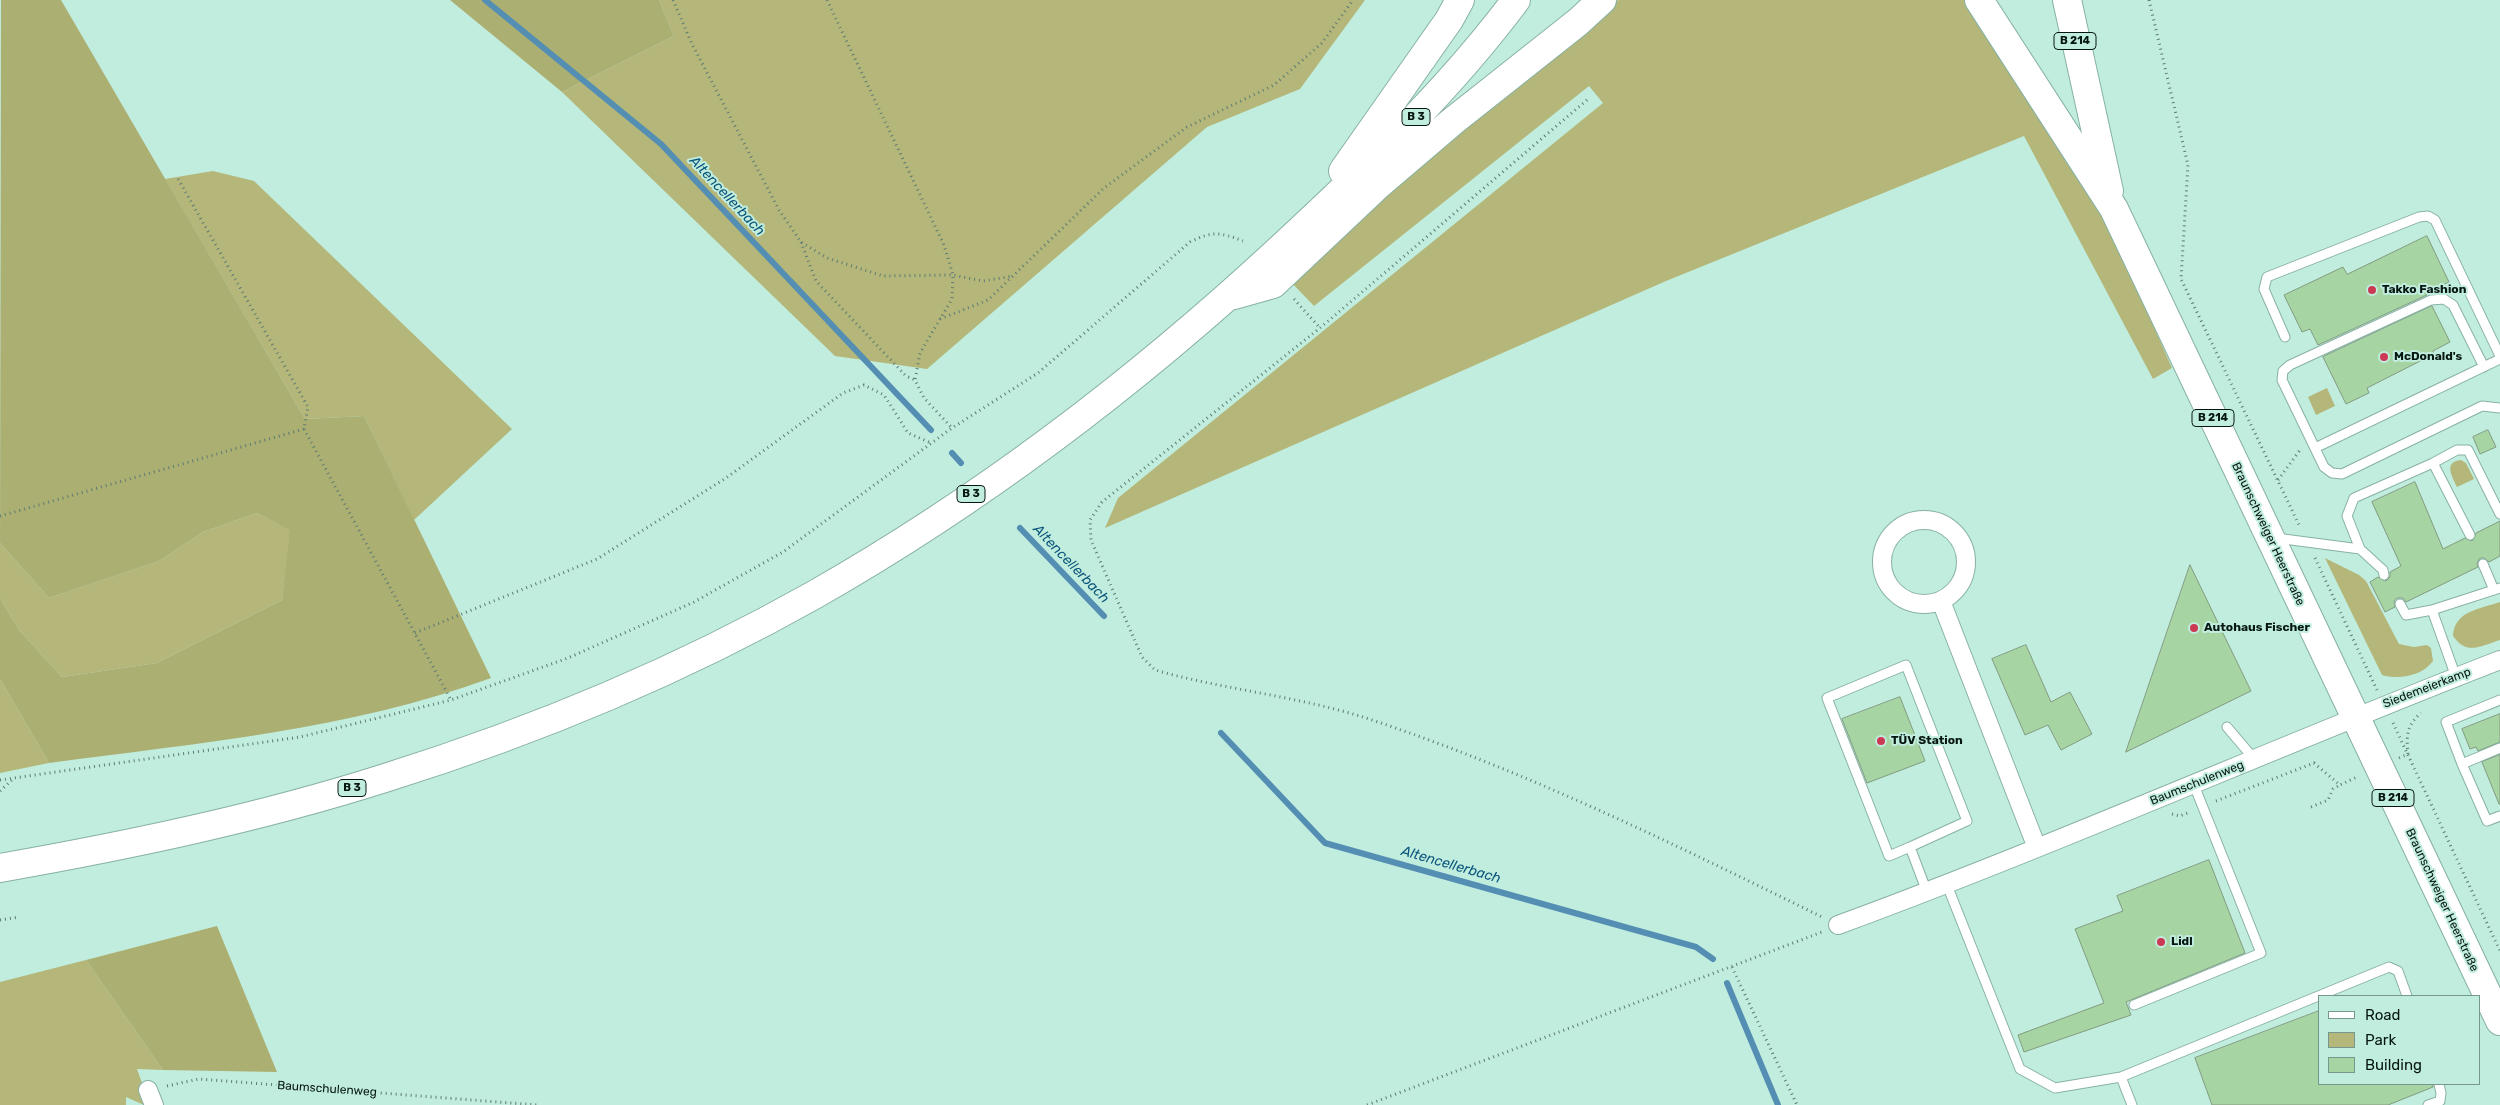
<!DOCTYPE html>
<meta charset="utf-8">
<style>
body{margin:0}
#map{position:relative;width:2500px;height:1105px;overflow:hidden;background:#c1eddf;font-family:Rubik,sans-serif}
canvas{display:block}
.legend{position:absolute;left:2318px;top:995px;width:162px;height:90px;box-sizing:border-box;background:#c1eddf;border:1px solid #76978d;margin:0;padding:6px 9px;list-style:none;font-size:15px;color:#061611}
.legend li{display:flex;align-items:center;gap:10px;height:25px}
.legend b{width:25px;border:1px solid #76978d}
</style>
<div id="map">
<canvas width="2500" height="1105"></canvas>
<ul class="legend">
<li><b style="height:6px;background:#fff"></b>Road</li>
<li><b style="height:14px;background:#b4b779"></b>Park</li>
<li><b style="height:14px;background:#a7d4a3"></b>Building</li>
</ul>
</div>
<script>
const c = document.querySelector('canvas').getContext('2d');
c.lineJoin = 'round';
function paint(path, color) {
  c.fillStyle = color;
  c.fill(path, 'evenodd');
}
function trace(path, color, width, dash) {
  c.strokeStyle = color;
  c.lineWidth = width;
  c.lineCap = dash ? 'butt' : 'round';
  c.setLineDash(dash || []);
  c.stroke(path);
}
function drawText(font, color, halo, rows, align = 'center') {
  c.font = font + ' Rubik,sans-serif';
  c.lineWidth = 4;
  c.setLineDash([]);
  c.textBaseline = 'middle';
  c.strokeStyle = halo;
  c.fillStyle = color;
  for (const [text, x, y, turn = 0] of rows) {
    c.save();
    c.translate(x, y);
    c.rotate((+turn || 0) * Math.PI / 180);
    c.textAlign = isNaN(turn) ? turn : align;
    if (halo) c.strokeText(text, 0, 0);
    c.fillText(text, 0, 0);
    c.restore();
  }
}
paint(new Path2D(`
 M659,0H1365L1300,89L1207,127L927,369L835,356L562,92L674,36Z
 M1618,0H1970L2104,214L2172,368L2153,379L2024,136L1666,281L1105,528L1118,498L1603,103L1589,86L1314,306L1286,277L1462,127L1583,33Z
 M213,171L254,181L512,429L414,520L364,416L305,419L165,179Z
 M2327,388L2335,406L2316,415L2308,397Z
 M2461,460L2466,463L2474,479L2457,487C2452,476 2443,462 2461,460Z
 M257,513L291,530L282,600L157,663L62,677L19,630L0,598V543L49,598L159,561L203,532Z
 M2325,558L2359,575L2366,581L2399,644L2414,647L2427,645L2431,648L2433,661C2422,676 2399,680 2382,675Z
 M2500,602V640C2480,646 2467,656 2453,636C2454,611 2480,609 2500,602Z
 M0,679L49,763L0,773Z
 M86,960L163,1070L137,1069L150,1105H144L126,1097V1105H0V982Z`), '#b4b779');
paint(new Path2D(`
 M1,0H61L305,419L364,416L491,678C349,730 198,743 49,763L0,679V598L19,630L62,677L157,663L282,600L290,530L257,513L203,532L159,561L49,598L0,543Z
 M450,0H659L674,36L562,92Z
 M217,926L277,1072L163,1070L86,960Z`), '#acaf72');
trace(new Path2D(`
 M485,0L661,144L931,430
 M952,453L961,463
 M1020,528L1104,616
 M1221,733L1325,843L1696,947L1713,959
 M1727,983L1778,1105`), '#548fb3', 6);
const building = new Path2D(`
 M2427,236L2449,282L2425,293L2427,295L2318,345L2310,329L2302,332L2284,295L2343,267L2347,274Z
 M2432,306L2450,342L2433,351L2434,354L2367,388L2369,393L2346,404L2323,357Z
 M2488,430L2496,447L2480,454L2473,437Z
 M2415,482L2443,549L2465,538L2472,541L2476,533L2500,521V556L2489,562L2484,558H2480L2477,563L2478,567L2406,602L2403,598H2397L2394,601L2395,607L2385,612L2370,582L2378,577L2386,581L2390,577V572L2401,566L2372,502Z
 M2190,565L2251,691L2126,752Z
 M2026,645L2051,702L2070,692L2092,734L2061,750L2048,725L2025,735L1992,659Z
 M1900,697L1925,761L1867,783L1842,719Z
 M2500,714V742L2478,751L2476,747L2470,749L2462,729Z
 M2500,755V804H2499L2482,762Z
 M2209,860L2245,953L2126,1002L2131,1015L2024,1052L2018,1035L2104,1003L2075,929L2123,911L2117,896Z
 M2319,1011V1084H2433V1087L2388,1105H2212L2195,1058Z`);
paint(building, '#a7d4a3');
trace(building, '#829b80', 1);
const service = new Path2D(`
 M2285,337L2264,289L2267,277L2419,217L2428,216L2435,220L2500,356
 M2484,367L2453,305L2444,299L2431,300L2290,365L2283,371L2282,380L2324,467L2332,473L2342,474L2482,406L2500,408
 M2315,448L2500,359
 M2433,463L2470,535
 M2276,538L2360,549
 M2483,564L2494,590
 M2384,575L2383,570L2360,549L2347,516L2354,498L2433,463L2457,450H2468L2500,514
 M2400,604L2406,615L2432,610L2456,677
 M2432,610L2500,588
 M2500,700L2446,722L2462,764L2500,748
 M2227,727L2255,760
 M2462,764L2487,821L2500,816
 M1910,847L1889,856L1827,698L1906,665L1967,821L1910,847L1927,892
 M1947,885L2020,1069L2055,1088L2121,1077L2389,967L2398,971L2407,996
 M2134,1005L2261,953L2194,785
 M2121,1077L2132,1105
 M2428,1105L2440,1101L2441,1093L2439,1084`);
const minor = new Path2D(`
 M1882 562a42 42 0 1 1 84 0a42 42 0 1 1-84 0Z
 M1941,601L2037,848
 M1838,925C2061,843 2278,746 2500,660
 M148,1090L154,1105`);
const primary = new Path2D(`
 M1979,0L2114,209L2500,1021
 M2067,0L2109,191`);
const trunk = new Path2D(`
 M1343,171L1449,20L1460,0
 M1234,295L1273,284L1378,185L1453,121L1578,22L1602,0
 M0,868C130,845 259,818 385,778C532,732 679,671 814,595C981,500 1141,378 1282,247C1365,170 1448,91 1516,0`);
trace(service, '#87b1a4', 11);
trace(minor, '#87b1a4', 20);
trace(primary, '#87b1a4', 30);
trace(trunk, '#87b1a4', 30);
trace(new Path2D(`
 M673,0L692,44L779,210L801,242L827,258L883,276L953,275L983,281L1013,276
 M827,0L944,245L953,275L952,299L920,353L915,380L924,398L952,428
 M2149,0L2188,165L2181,279L2300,527
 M1587,100L1320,328L1102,502L1090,520L1091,540L1142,657L1155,670C1225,690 1299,696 1369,719C1526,771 1674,844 1822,917
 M801,242L816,281L906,376L915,380
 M1294,299L1320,328
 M940,319L988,300L1104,188L1187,127L1274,85L1322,43L1353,0
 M304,429L451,700
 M2278,480L2300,450
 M0,516L304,429L308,407L177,177
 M2315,558L2377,690
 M415,633L597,559L726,478L843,393L864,385L884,395L908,433L931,443
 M2393,723L2500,951
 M2399,758L2408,754C2406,735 2407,725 2421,713
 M0,780L300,737L451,700L568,658L694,602L783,552L952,428L1038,373L1190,242C1212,231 1220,232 1243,241
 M0,791L14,778
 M2216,801L2314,763L2340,785L2357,777
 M2311,807L2328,800L2333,789L2340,785
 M2172,814L2180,816L2190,812
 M0,920L19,917
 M1732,967L1797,1105
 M167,1086L199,1079L537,1105
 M1367,1105L1822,932`), '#5e7b72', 3, [1, 4]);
trace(service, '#fff', 9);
trace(minor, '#fff', 18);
trace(primary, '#fff', 28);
trace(trunk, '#fff', 28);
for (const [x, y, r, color] of [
 [2372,290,5,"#cb3a52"],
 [2384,357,5,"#cb3a52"],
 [2194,628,5,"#cb3a52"],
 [1881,741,5,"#cb3a52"],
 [2161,942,5,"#cb3a52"]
]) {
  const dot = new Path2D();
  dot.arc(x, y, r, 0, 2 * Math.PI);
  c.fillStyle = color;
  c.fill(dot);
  trace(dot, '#c1eddf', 2);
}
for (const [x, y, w] of [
 [2075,41,42],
 [1416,117,28],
 [2213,418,42],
 [971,494,28],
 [352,788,28],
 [2393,798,42]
]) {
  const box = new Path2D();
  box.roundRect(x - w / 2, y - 8.5, w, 17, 4);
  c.fillStyle = '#c1eddf';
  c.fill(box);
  trace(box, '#061611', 1);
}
drawText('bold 11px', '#061611', null, [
 ["B 214",2075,41],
 ["B 3",1416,117],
 ["B 214",2213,418],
 ["B 3",971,494],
 ["B 3",352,788],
 ["B 214",2393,798]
]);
drawText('bold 12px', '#061611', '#c1eddf', [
 ["Takko Fashion",2382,290],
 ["McDonald's",2394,357],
 ["Autohaus Fischer",2204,628],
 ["TÜV Station",1891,741],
 ["Lidl",2171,942]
], 'left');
drawText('12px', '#061611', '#c1eddf', [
 ["Braunschweiger Heerstraße",2268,534,65],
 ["Siedemeierkamp",2427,688,-21],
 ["Baumschulenweg",2197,783,-22],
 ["Braunschweiger Heerstraße",2442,900,65],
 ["Baumschulenweg",327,1089,4]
]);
drawText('italic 14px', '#0c567b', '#c1eddf', [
 ["Altencellerbach",727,196,47],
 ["Altencellerbach",1071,564,46],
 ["Altencellerbach",1451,865,16]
]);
</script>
